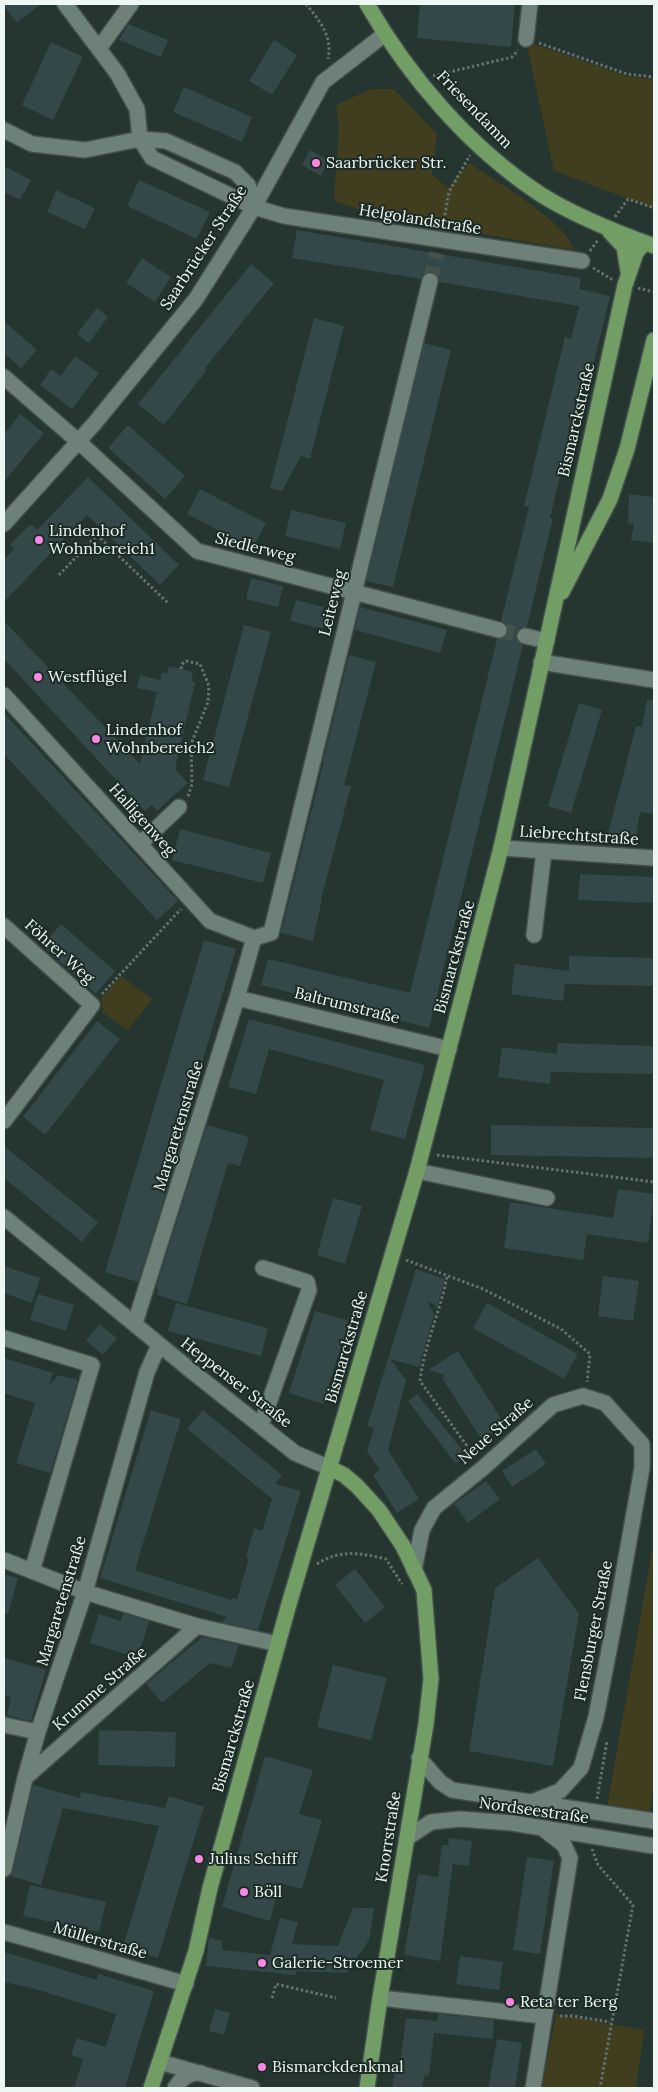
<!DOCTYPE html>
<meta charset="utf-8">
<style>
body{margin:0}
#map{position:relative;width:658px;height:2092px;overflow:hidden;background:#25352f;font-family:Lora,serif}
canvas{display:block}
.frame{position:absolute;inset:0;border:5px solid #edf7f3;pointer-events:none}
</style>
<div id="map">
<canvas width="658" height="2092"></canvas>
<div class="frame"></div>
</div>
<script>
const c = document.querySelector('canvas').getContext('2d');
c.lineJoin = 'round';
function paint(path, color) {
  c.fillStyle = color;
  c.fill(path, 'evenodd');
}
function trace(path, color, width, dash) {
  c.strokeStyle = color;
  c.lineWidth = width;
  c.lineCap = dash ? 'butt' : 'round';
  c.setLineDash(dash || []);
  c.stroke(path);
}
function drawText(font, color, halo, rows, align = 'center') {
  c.font = font + ' Lora,serif';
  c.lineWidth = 4;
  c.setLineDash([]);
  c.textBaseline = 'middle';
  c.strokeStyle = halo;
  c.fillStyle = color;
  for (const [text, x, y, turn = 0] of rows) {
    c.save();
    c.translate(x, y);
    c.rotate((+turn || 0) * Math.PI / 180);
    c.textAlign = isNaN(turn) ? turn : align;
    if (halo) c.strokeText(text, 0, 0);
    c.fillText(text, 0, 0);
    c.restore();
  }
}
paint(new Path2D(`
 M526,41L626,76L654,79V208L554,171Z
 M371,89H394L437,134L432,175L448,188L469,163C495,181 566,221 574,250L378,216L334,201L339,128L336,105Z
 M121,976L152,999L128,1030L103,1013L101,999Z
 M654,1540V1783L649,1813L607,1807Z
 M556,2014L644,2030L636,2088H542Z`), '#413e20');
paint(new Path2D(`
 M4,4H41L17,23L4,6Z
 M420,4H515L511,47L417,38Z
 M128,24L168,40L161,57L119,40Z
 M274,40L297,55L272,95L249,81Z
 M51,42L83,57L53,120L22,105Z
 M184,87L252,117L242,142L173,112Z
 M310,150L329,161L321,176L302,165Z
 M4,166L31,180L20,200L4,192Z
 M139,180L210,212L197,239L127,206Z
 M56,190L95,208L85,229L47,212Z
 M297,230L581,278L579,289L610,296L590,379L584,378L550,518H553L527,627H522L516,633V639L523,645L429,1028L261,985L268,959L410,993L497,639L505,637L508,632L506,624L501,621L529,507L524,506L565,337L571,339L579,306L439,282L437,275L432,272L424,274L421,279L292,258Z
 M142,258L171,277L155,302L126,283Z
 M251,264L274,283L205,368L207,370L164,425L138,404Z
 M97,308L108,317L89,343L77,334Z
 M314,318L344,326L310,459L301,456L282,491L270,488Z
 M4,321L37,350L21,368L4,353Z
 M424,343L451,350L393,587L366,581Z
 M75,356L99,373L72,409L40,385L51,369L61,376Z
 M20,414L44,433L4,482V434Z
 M128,425L185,476L165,499L108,448Z
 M88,477L179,565L160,585L87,515L4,602V560L14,549L10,545L31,524L37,530Z
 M200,489L266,523L253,548L187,514Z
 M629,494L654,497V543L631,540L634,524L628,523Z
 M291,510L346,523L340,549L285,536Z
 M251,578L283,586L278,607L246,599Z
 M296,600L328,608L323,629L290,621Z
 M360,607L447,630L440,653L355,630Z
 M4,621L140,764L157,692L137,688L140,675L160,680L162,672L167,673L169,666L193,672L191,681L195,682L175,769L188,783L157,811L152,805L145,811L4,659Z
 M244,625L271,632L229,787L203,780Z
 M349,655L376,662L344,785L351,786L321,899H322L313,941L281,933L324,761H323Z
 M647,700H654V814L640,812L635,842L607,837L636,726L642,727Z
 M579,703L602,710L571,813L548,806Z
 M4,713L178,901L157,920L4,754Z
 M180,829L271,853L263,883L172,860Z
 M580,874L654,877V903L578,900Z
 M61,924L115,971L96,994L42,946Z
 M204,940L236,949L185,1119L189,1120L138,1282L105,1272Z
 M569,956L654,958V986L565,984L563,1001L511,994L515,964L569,971Z
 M249,1019L425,1065L405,1139L370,1130L384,1080L269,1049L256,1094L228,1087Z
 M97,1021L120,1039L45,1135L23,1117Z
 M557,1043L654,1046V1074L551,1072L550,1084L498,1077L502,1047L557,1054Z
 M207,1125L249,1137L240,1166L228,1163L187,1304L157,1295L158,1289L156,1288Z
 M491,1125L654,1128V1158L491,1155Z
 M4,1146L98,1222L82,1242L4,1178Z
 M618,1189L654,1194L648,1243L587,1234L583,1260L504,1248L510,1202L613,1218Z
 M333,1198L362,1206L345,1264L317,1255Z
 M4,1266L40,1278L32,1303L4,1293Z
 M416,1269L445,1279L437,1307L427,1301L434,1314L419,1367L390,1359L406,1380L388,1450L419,1499L397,1513L373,1475L380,1470L367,1451L374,1428L367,1426Z
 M603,1276L639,1281L633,1321L598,1316Z
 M38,1294L74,1305L66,1331L30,1320Z
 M176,1303L268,1328L261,1356L168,1331Z
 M487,1303L578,1354L564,1379L473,1328Z
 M315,1311L349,1321L323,1404L289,1393Z
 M99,1324L117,1338L103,1355L86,1341Z
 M458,1351L505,1425L482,1440L442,1378L445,1375L428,1370Z
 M4,1358L53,1373L49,1386L58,1375L78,1380L50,1473L16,1463L35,1403L4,1393Z
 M417,1394L464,1452V1457L456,1464L408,1401Z
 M151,1410L181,1419L135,1570L231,1600L232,1598L237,1599L249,1558L246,1557L254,1528L262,1531L272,1499L187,1429L203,1410L282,1475L275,1484L301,1491L258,1630L221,1622L227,1617L100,1578Z
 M536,1449L546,1464L512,1487L502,1471Z
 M486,1481L500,1499L468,1523L454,1504Z
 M538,1558L579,1614L553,1766L469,1751L495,1588Z
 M355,1569L385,1607L365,1623L335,1585Z
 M4,1574L18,1578L8,1614L4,1613Z
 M123,1613L149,1621L138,1658L90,1643L99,1614L121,1621Z
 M202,1637L239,1645L231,1668L210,1663L162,1703L146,1684Z
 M4,1658L46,1670L31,1721L7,1715L11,1697L4,1695Z
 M333,1665L387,1678L371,1740L317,1727Z
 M99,1730L176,1732L175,1767L98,1765Z
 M265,1756L313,1770L299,1814L322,1820L302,1889L280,1883L270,1921L222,1907Z
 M33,1785L80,1798L81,1792L165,1808L169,1796L204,1807L158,1958L123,1947L159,1826L63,1808L41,1885L10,1876L13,1871Z
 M449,1838L472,1841L469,1866L453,1864L440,1961L404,1955L418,1874L438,1877L442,1845H448Z
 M527,1857L554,1861L540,1954L513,1950Z
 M30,1885L106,1902L99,1932L23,1916Z
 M353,1908H374L369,1940L347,1973L296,1971V1975L206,1966L209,1938L222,1941V1950L270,1955L280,1918L298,1922L292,1944L338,1946Z
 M4,1952L97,1980L98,1974L154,1991L125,2088H74L83,2059L71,2055L77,2038L106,2047L116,2014L32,1988L4,1982Z
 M460,1956L503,1962L499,1990L456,1984Z
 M215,2009L230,2013L224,2035L209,2031Z
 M438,2014L494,2020L493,2039L434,2033L429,2076L425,2075L422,2088H392L395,2070L399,2071L406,2018L437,2021Z
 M497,2039L522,2043L515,2088H488Z`), '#344749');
trace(new Path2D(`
 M430,281L437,253
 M499,630L525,636`), '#43524c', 15, [15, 8]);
const minor = new Path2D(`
 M65,4L117,73L137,109L140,139L152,158L254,207L284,216L582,261
 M526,39L530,4
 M100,47L131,4
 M4,130L32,144L85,150L140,139L166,141L235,172L248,185L254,207
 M4,377L79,442L197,551L499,630
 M4,524L94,424L196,299L254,207L323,82L385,34
 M525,636L547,641
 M541,662L654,680
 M4,695L210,921L254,938L271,933L430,281
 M140,844L179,807
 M501,848L654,858
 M4,926L92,1005L4,1121
 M534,935L544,851
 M237,998L449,1049
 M417,1171L547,1198
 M4,1217L194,1373L295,1453L330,1468
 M135,1323L237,998L254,938
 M4,1338L92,1365L32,1571
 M261,1425L309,1290L307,1282L263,1268
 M4,1560L85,1592L197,1626L278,1644
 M414,1570L422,1530L434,1508L483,1468L553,1405L583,1396L605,1403L642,1444V1468L617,1609L596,1717L581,1768L560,1791L532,1802
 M4,1725L38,1732
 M419,1758L440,1782L452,1790L654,1821
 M25,1778L197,1626
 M407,1838L431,1822L460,1819L512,1823L654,1846
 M4,1869L25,1778L38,1732L85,1592L147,1372L159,1345
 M4,1932L186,1984
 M380,1998L544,2016
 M160,2062L252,2088
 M175,2088C181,2078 189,2072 201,2073
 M533,2088L570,1858L564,1845L542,1828`);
const major = new Path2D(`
 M367,4C409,77 469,147 540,194C573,215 618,233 654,246
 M610,232L624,247L628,271
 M562,592L610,499L627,449L654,340
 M330,1468L344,1475L357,1486L379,1510L403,1546L424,1590L431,1679L426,1724L380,1998L367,2088
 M151,2088L196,1951L210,1888L289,1604L417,1171L501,848L625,285L636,253L644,243`);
trace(minor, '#43514c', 18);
trace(major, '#43514c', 18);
trace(new Path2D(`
 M306,4C319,20 333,36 328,59
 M539,43L627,74L654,77
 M433,76L512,57L518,50
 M615,217L628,199L654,208
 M443,225L449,192L470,155
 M590,251L598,240
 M593,268L613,280
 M638,288L654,292
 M59,575L97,535L168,603
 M181,669L182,664L186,661L200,664L209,686L208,702L191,744L192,784L188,797
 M102,994L181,909
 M437,1155L654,1182
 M406,1260L483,1289L561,1329L590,1354L587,1382
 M447,1277C440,1312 424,1346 420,1381L475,1457
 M317,1564C340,1549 361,1553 386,1559L402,1584
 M597,1799L607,1741
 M592,1849L598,1865L633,1905L600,2088
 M272,1998L276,1984L336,1998
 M560,2016H573L610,2022`), '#64726d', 3, [2.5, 2.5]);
trace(minor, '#6e8179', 15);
trace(major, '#729e65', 15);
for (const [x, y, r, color] of [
 [316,163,5,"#fb87e5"],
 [39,540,5,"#fb87e5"],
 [38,677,5,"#fb87e5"],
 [96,739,5,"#fb87e5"],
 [199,1859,5,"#fb87e5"],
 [244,1892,5,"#fb87e5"],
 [262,1963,5,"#fb87e5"],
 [510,2002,5,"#fb87e5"],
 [262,2067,5,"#fb87e5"]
]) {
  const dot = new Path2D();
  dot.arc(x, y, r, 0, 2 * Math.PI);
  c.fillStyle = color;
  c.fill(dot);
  trace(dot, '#1b2b25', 2);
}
drawText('16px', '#edf7f3', '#1b2b25', [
 ["Friesendamm",474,110,46],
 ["Helgolandstraße",420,220,9],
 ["Saarbrücker Straße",204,248,-57],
 ["Bismarckstraße",577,420,-77],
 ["Siedlerweg",255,548,14],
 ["Leiteweg",333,603,-76],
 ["Halligenweg",142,820,48],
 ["Liebrechtstraße",579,836,4],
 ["Föhrer Weg",59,952,42],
 ["Bismarckstraße",455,957,-75],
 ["Baltrumstraße",347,1006,14],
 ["Margaretenstraße",179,1126,-73],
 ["Bismarckstraße",347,1347,-74],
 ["Heppenser Straße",236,1383,38],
 ["Neue Straße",496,1431,-41],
 ["Margaretenstraße",62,1601,-73],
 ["Flensburger Straße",594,1631,-79],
 ["Krumme Straße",100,1689,-41],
 ["Bismarckstraße",234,1736,-74],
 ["Nordseestraße",534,1811,8],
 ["Knorrstraße",389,1837,-81],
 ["Müllerstraße",100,1941,16]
]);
drawText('16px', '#edf7f3', '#1b2b25', [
 ["Saarbrücker Str.",326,163],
 ["Lindenhof",49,531],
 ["Wohnbereich1",49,549],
 ["Westflügel",48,677],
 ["Lindenhof",106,730],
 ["Wohnbereich2",106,748],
 ["Julius Schiff",209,1859],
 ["Böll",254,1892],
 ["Galerie-Stroemer",272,1963],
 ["Reta ter Berg",520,2002],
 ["Bismarckdenkmal",272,2067]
], 'left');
</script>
